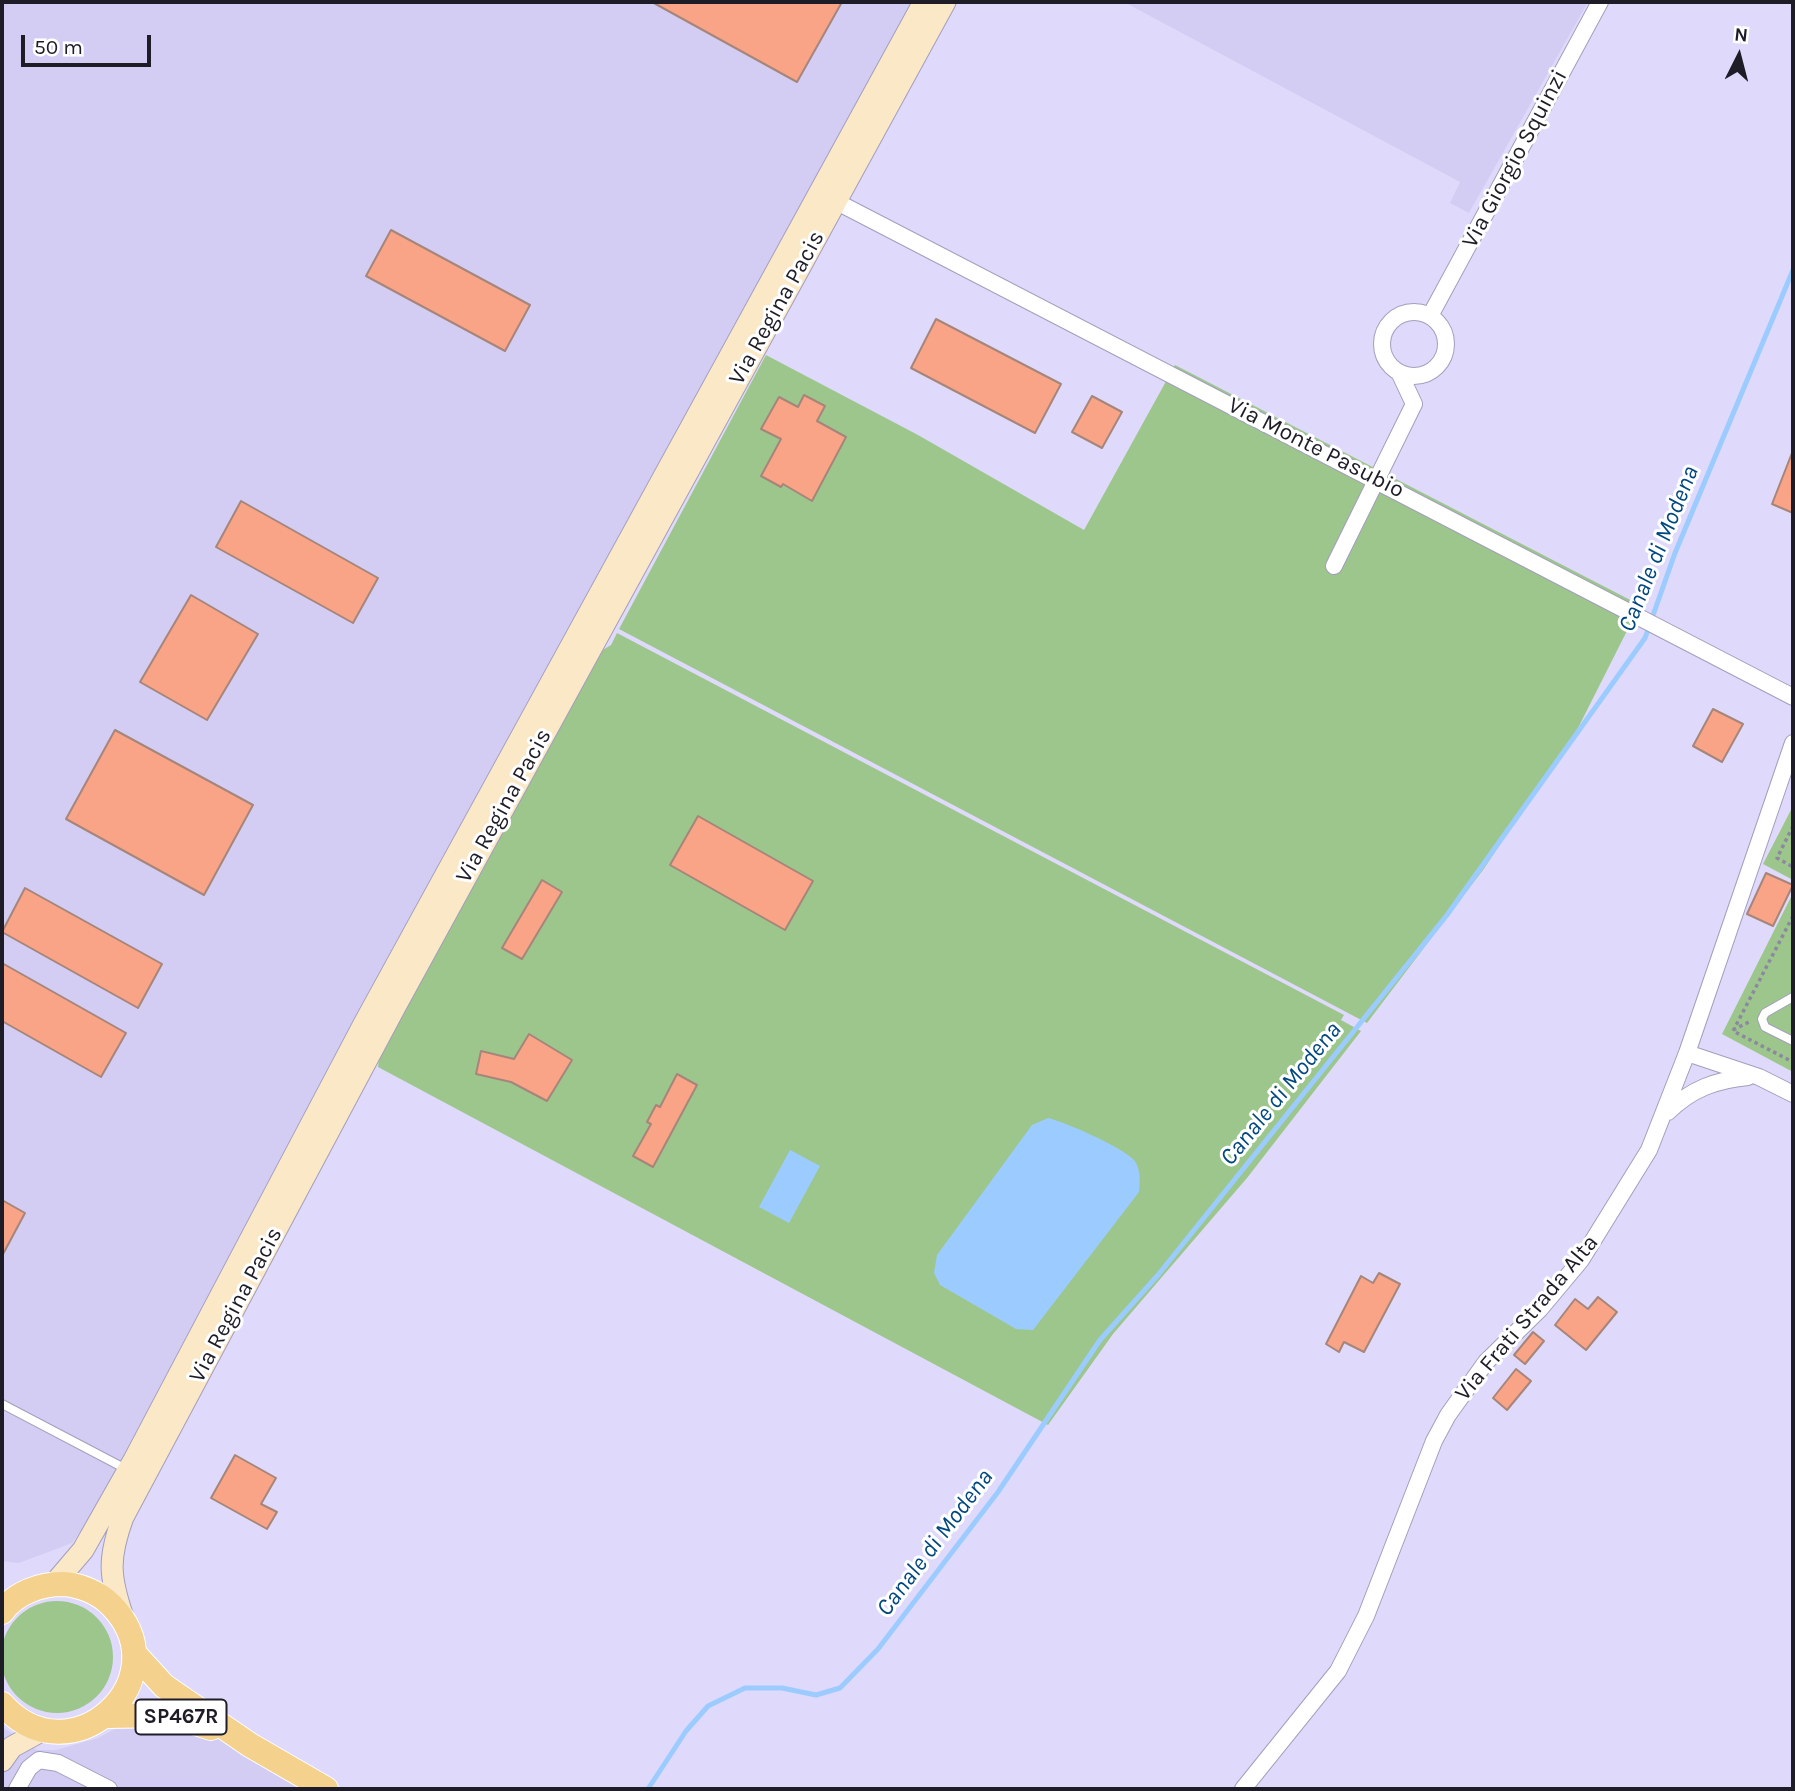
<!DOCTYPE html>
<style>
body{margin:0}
#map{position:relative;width:1795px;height:1791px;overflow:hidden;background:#dfdafb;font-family:Karla,sans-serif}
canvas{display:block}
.frame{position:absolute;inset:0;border:4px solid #1e1c27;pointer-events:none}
.north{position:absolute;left:1704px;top:21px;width:70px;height:70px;-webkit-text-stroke:5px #fff;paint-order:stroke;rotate:6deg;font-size:19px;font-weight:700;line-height:28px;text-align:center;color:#1e1c27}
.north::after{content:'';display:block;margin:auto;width:24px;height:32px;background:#1e1c27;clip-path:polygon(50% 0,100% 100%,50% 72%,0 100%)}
.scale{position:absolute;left:21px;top:35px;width:130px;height:32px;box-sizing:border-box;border:4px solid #1e1c27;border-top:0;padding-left:9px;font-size:21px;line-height:24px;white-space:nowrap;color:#1e1c27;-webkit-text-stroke:5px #fff;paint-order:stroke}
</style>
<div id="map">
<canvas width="1795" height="1791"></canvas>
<div class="frame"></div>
<div class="north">N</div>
<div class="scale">50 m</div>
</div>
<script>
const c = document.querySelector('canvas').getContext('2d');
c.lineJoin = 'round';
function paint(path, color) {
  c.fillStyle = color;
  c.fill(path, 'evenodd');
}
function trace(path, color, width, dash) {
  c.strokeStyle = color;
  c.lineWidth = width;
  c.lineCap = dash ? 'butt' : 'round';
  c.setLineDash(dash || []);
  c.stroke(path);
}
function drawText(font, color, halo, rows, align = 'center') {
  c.font = font + ' Karla,sans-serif';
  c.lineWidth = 6;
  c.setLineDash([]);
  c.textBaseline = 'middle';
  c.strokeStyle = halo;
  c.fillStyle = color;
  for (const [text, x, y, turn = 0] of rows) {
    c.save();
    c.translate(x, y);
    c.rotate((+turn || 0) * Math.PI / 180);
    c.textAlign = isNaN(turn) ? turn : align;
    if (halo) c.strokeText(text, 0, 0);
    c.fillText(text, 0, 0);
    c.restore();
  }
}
paint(new Path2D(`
 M2,2H916L102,1501L72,1543L19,1563L2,1561Z
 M1124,2H1588L1469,213L1450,203L1460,182Z
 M130,1721L189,1722L316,1789H2V1727L37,1750H56L98,1738Z`), '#d3cdf4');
paint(new Path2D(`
 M766,355L918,435L1084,530L1175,365L1640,605L1577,730L1483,870L1367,1023L619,629Z
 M617,633L1344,1015L1341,1020L1361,1031L1247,1178L1113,1334L1048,1425L378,1067L383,1026L573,668L611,645Z
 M1793,806V880L1763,864Z
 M1793,893V1072L1722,1034Z
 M1 1657a56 56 0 1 1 112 0a56 56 0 1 1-112 0Z`), '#9dc68d');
paint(new Path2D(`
 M1048,1118C1065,1122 1122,1147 1134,1160C1141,1169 1140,1182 1139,1192L1033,1330L1016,1329L940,1285L934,1273L937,1255L1032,1125Z
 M790,1150L820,1166L789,1223L759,1207Z`), '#9cccff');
trace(new Path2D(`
 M648,1789L686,1731L708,1706L745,1688H782L816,1695L840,1688L878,1649L998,1492L1100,1340L1158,1275L1447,915L1645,638L1675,553L1793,270`), '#9cccff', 5);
const building = new Path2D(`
 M652,2H842L797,82Z
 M391,230L530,305L505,351L366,276Z
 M936,319L1061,384L1035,433L911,368Z
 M804,395L825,406L817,421L846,437L812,501L783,484L781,487L761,476L781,439L761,429L779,397L798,407Z
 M1092,396L1122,412L1102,448L1072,432Z
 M1792,453H1793V513L1772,504Z
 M241,501L378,578L353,623L216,547Z
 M191,595L258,634L207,720L140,682Z
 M1713,709L1743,724L1722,762L1693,746Z
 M115,730L253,805L204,895L66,819Z
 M698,816L813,881L785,930L670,865Z
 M1766,873L1793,885L1773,926L1747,914Z
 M542,880L562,892L522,959L502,948Z
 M25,888L162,964L138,1008L2,932Z
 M2,963L126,1033L101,1077L2,1021Z
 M529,1034L572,1060L547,1101L511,1082L476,1074L481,1051L514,1059Z
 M677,1074L697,1085L653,1167L633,1156L651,1124L647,1122L656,1105L660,1107Z
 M2,1200L25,1213L2,1256Z
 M1379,1273L1400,1284L1364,1352L1344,1342L1339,1352L1326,1344L1361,1276L1373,1283Z
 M1598,1297L1617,1312L1586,1350L1555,1325L1575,1299L1588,1309Z
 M1533,1332L1544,1341L1525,1364L1514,1355Z
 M1516,1369L1531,1381L1507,1410L1493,1398Z
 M235,1455L276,1478L261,1504L277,1512L267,1529L211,1498Z`);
paint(building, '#faa487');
trace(building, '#a6857a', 2);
const lane = new Path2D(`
 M1793,997L1765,1013L1762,1019L1765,1027L1793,1041
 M2,1404L126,1469`);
const street = new Path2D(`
 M837,202L1793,697
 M1382 344a32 32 0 1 1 64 0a32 32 0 1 1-64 0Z
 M1430,316L1600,2
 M1334,566L1414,404L1399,372
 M1687,1053L1759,1077L1793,1094
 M1668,1112C1691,1089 1716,1080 1748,1077
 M17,1789L29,1768L39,1760L58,1763L109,1789
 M1243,1789L1338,1671L1366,1616L1434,1441L1448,1415L1486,1362L1540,1309L1581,1260L1649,1150L1687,1053L1793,743`);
const secondary = new Path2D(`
 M54,1584L83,1550L134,1460L365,1022L924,2
 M123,1617C109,1576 108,1558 123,1517L396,1005L945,2
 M2,1761L12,1747L43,1730`);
const primary = new Path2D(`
 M2,1612C15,1593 40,1584 63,1584C81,1585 99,1593 111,1605C183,1678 71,1782 2,1704
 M134,1653L164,1686L250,1745L326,1789
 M106,1716L171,1715L211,1728`);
trace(lane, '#a39ebc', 10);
trace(street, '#a39ebc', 18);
trace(secondary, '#a39ebc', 23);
trace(primary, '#fff', 26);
trace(new Path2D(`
 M1793,826L1777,858L1793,867
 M1793,916L1733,1031L1793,1062
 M1733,1030L1751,1021`), '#8c889f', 3.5, [3.5, 3.5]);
trace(lane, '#fff', 8);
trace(street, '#fff', 16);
trace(secondary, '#fae8c7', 21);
trace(primary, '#f5d18e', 24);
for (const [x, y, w] of [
 [181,1717,91]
]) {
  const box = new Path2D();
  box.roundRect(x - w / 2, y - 17.5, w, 35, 5);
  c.fillStyle = '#fff';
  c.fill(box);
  trace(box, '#1e1c27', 2);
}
drawText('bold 21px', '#1e1c27', null, [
 ["SP467R",181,1717]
]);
drawText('23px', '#1e1c27', '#fff', [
 ["Via Giorgio Squinzi",1515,159,-62],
 ["Via Regina Pacis",777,308,-61],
 ["Via Monte Pasubio",1316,448,27],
 ["Via Regina Pacis",504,806,-61],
 ["Via Regina Pacis",236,1305,-62],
 ["Via Frati Strada Alta",1527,1318,-50]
]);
drawText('italic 24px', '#024880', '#fff', [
 ["Canale di Modena",1659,549,-68],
 ["Canale di Modena",1281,1094,-51],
 ["Canale di Modena",935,1543,-53]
]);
</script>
